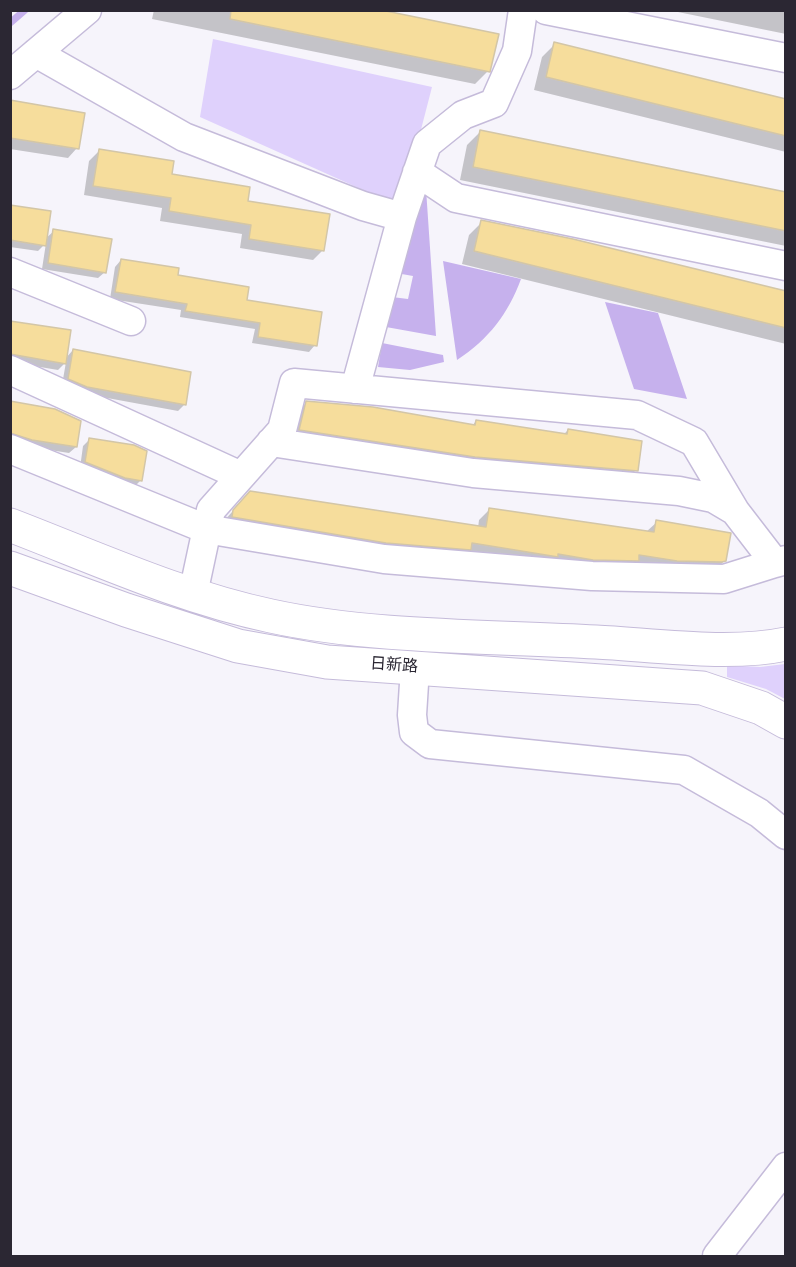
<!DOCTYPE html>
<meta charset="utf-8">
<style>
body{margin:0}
#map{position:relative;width:796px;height:1267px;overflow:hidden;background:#f6f4fb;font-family:Jost,sans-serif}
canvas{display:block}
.frame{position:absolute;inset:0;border:12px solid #2b2733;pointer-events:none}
</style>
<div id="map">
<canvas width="796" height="1267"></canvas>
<div class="frame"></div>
</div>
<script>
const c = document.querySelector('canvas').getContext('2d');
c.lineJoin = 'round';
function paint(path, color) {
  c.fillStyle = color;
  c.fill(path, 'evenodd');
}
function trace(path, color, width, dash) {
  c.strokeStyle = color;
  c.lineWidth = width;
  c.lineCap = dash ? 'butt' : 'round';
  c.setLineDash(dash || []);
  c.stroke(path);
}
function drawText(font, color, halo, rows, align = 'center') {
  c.font = font + ' Jost,"Noto Sans SC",sans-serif';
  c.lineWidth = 4.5;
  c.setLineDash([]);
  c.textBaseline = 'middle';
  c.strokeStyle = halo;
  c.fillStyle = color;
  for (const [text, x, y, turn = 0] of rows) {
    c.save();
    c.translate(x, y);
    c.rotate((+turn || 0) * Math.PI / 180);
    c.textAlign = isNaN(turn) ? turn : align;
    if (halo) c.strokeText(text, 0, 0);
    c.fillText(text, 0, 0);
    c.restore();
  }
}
paint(new Path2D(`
 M213,39L432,87L401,207L200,117Z
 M785,664V699L766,689L727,677V665L760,667Z`), '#dfd1fc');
paint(new Path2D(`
 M426,189L436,336L386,327L392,297L408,299L413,276L396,273Z
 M443,261L521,279C508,314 489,339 457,360Z
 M605,302L658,313L687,399L634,389Z
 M382,343L443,355L444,362L410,370L378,367Z`), '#c6b1ed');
paint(new Path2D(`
 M154,10H374L488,71L475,84L152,19Z
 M668,10H786V34Z
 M555,44L786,101V152L534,90L542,57Z
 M10,102L77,148L68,158L10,149Z
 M480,132L786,194V246L460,180L467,145Z
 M99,151L246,202L323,250L313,260L240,248L242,234L160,221L162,208L84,195L89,161Z
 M10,206L45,239L54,231L105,272L98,278L42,269L46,243L38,251L10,247Z
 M482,222L786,293V344L462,264L469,235Z
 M121,260L176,276L246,301L315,345L309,352L252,343L255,329L180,317L181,310L110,299L115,267Z
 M10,325L65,359L73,350L189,373L184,405L178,411L80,393L62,385L66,362L58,370L10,362Z
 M307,402L472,426L476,421L563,435L568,430L636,470L626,480L290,439L297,412Z
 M18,412L76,447L69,453L24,446L13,441Z
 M90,439L141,480L134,487L80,468L83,446Z
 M240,503L478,528L479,520L489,510L646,532L657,522L725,560L715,571L459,559L224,521Z`), '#0003');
trace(new Path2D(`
 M10,23L25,10`), '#c6b1ed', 7);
const building = new Path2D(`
 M231,10H381L499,34L490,72L230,19Z
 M554,42L786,99V136L546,77Z
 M10,100L85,113L79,149L10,138Z
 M480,130L786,192V231L473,167Z
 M99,149L174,161L172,174L250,187L248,201L330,214L324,251L249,239L251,225L169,211L171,198L93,186Z
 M10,205L51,211L46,246L10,240Z
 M481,220L573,239L786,291V328L474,251Z
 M53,229L112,239L106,273L48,263Z
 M121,259L179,268L178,275L249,287L247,300L322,312L317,346L258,337L260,323L185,311L187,304L115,292Z
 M10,321L71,330L66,364L10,354Z
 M73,349L191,372L186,405L87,387L68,379Z
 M10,401L55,409L81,421L77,447L32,440L10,433Z
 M306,401L373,407L475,425L476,420L567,434L568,429L642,441L638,471L475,457L299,430Z
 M89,438L134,445L147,451L142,481L125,478L85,462Z
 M250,491L486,527L489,508L654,532L656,520L731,533L726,561L722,562L677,561L639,555V561L593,560L558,554V557L552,556L472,543L471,550L386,543L232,517L233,510Z`);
paint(building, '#f6dd9c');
trace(building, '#d3c6a7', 1.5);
const minor = new Path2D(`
 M546,10L786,58
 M36,53L184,137L363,206L402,217
 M10,75L87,10
 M417,172L456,198L786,266
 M10,272L131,321
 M10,370L241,476
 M355,389L402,217L427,144L463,115L494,103L517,51L523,10
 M271,442L473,473L679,491L713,498L735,511L775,563L786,560
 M10,449L206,529L384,559L592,576L724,579L775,563
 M193,594L211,510L282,430L294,383L637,415L694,442L735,511
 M415,668L412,715L414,732L430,744L684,770L759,813L786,835
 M717,1256L786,1167`);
const major = new Path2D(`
 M10,525C96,558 181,597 271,616C372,638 492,636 596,642C654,645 730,656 786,644
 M10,568L126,610L238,646L327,662L702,688L761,708L786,722`);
trace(minor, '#c5bbda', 31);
trace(major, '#c5bbda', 35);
trace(minor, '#fff', 28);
trace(major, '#fff', 33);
drawText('16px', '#2b2733', '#fff', [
 ["日新路",394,666,4]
]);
</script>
